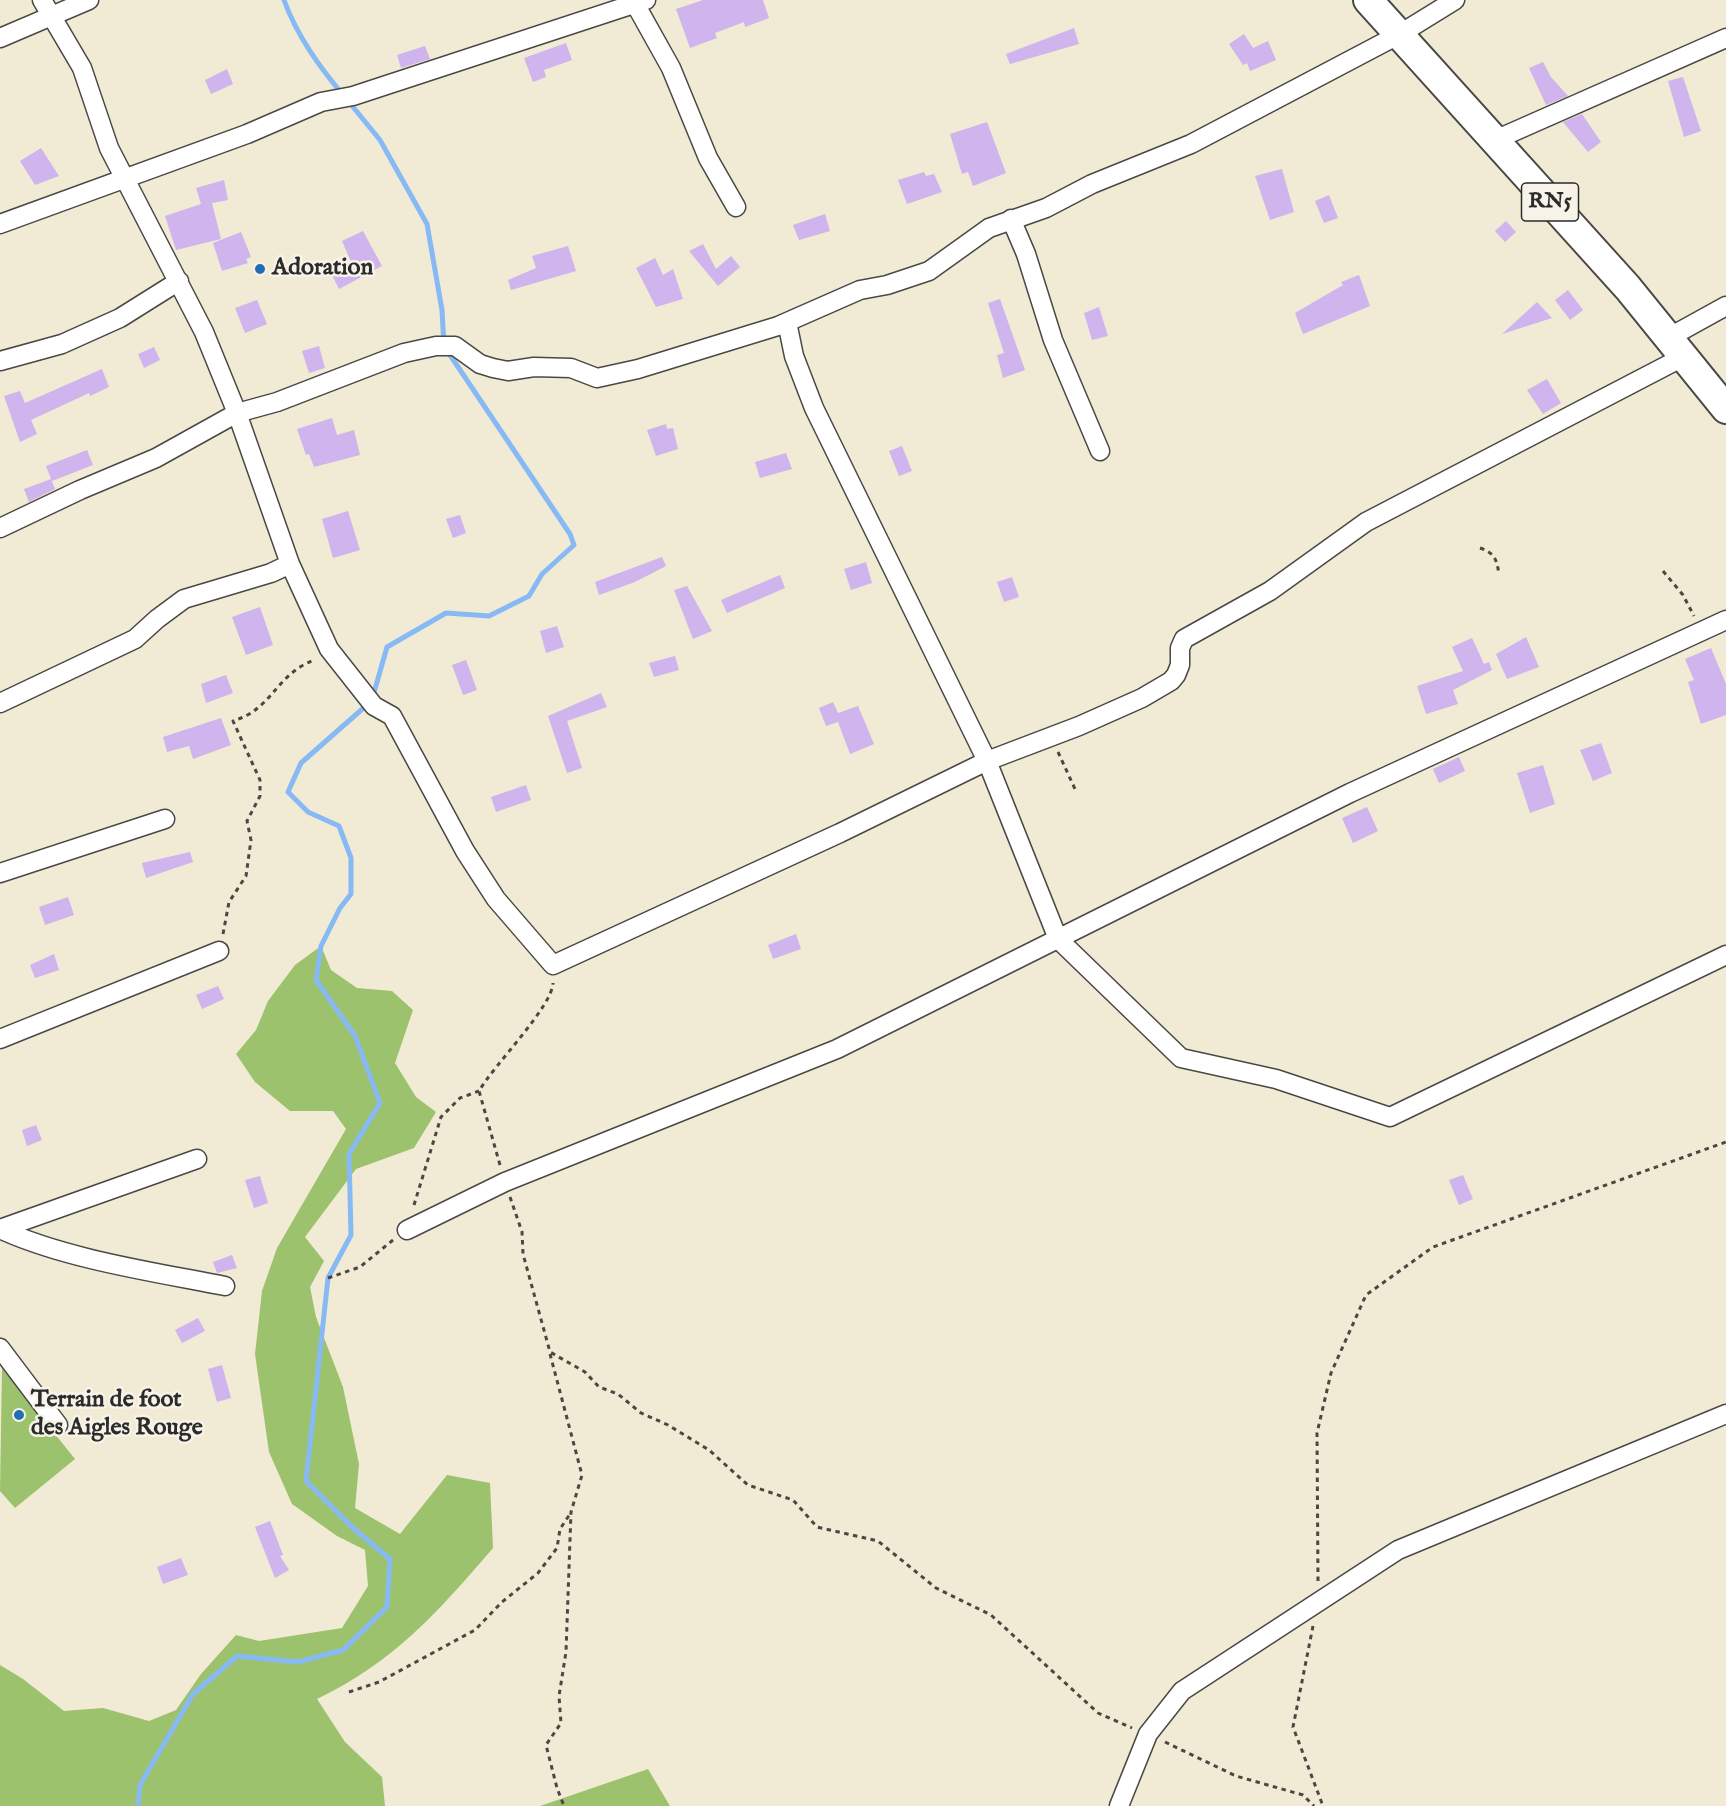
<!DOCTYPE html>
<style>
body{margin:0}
canvas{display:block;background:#f1ead4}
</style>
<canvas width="1726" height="1806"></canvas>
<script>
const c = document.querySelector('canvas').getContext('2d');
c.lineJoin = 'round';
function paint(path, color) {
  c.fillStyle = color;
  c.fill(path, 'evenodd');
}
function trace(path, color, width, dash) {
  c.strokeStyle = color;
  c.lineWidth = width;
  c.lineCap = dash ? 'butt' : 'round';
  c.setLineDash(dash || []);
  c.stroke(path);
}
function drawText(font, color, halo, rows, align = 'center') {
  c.font = font + ' "IM FELL English",serif';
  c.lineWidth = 5;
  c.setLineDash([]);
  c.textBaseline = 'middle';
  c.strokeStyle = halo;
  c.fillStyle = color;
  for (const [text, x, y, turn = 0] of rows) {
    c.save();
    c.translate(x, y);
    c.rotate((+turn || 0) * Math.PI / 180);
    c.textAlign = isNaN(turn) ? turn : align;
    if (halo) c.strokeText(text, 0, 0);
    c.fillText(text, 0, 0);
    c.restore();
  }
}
paint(new Path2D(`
 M321,946L331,970L357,988L392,991L413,1010L395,1063L416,1097L436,1112L414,1148L356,1169L305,1237L324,1261L310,1287L316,1317L343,1387L359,1464L355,1508L400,1534L447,1475L490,1483L493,1548C439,1611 393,1663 317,1699L345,1742L382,1777L385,1806H0V1665L23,1679L64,1711L103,1708L149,1721L176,1710L201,1674L236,1635L259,1641L342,1628L368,1586L365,1550L337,1536L292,1504L269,1452L255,1354L262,1291L277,1248L346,1129L333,1111H290L255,1082L236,1054L256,1030L268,1001L295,965Z
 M2,1368L75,1459L15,1508L0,1491Z
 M648,1769L670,1806H540Z`), '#9dc26d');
trace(new Path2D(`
 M284,0C297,36 319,66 343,95
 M349,102L380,140L427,224L442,310L444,346L570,534L574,545L542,574L529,596L489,616L446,613L387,647L373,696
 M138,1806L140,1785L193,1694L237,1656L298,1662L343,1650L387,1607L390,1559L353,1528L306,1481L328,1278L351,1235L349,1154L380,1103L355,1036L316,980L321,946L340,908L351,894V858L339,826L308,812L288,792L301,763L368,704`), '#87baf4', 5);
paint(new Path2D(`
 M703,0H763L769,18L745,27L744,22L715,33L717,38L690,48L676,9Z
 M1074,28L1079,44L1010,64L1006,54Z
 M1244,34L1253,48L1268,41L1276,60L1250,71L1247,63L1243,65L1229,44Z
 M566,43L572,60L544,70L546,77L533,82L524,58Z
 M425,46L430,59L401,68L397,55Z
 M1543,62L1551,77L1568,96L1546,105L1529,68Z
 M227,69L233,84L211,94L205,80Z
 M1683,77L1701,131L1684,137L1668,81Z
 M1582,114L1601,142L1588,152L1563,122Z
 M987,122L1006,173L973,186L968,172L962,174L950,134Z
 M41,148L59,176L35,185L20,161Z
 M1282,169L1294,212L1270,220L1255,176Z
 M924,172L926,176L934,174L942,192L907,204L898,180Z
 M224,180L228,200L212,203L221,239L176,250L165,216L201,204L196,188Z
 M1329,195L1338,218L1324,223L1315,201Z
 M825,214L830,231L799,240L793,225Z
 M1506,221L1516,232L1505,242L1495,231Z
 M363,231L382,266L339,289L332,275L352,264L342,241Z
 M241,232L251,257L246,259L248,263L222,271L213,243Z
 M703,244L716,269L731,256L740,267L718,286L689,251Z
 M568,246L576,271L511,290L508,280L536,268L532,256Z
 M655,258L663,275L673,269L683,299L656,307L636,268Z
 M1359,275L1370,306L1303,334L1295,313L1343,285L1341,282Z
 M1568,290L1583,310L1570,320L1555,300Z
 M1000,299L1025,370L1003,378L997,355L1004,353L988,303Z
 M257,300L267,324L245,333L235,308Z
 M1537,302L1552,318L1502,334Z
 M1099,307L1108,336L1092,340L1084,313Z
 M319,346L325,368L309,373L302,351Z
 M154,347L160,360L144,368L138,354Z
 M102,369L109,387L90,396L89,393L31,420L37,434L20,442L4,396L20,391L25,403Z
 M1547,379L1561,403L1543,414L1527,390Z
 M332,418L337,435L354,430L360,455L314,467L309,454L306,455L297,429Z
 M666,424L667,429L673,428L678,449L656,456L647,430Z
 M902,446L912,471L899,476L889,451Z
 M87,450L93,465L52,481L46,466Z
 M786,453L792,469L760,478L755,462Z
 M51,479L55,489L29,502L24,489Z
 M348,511L360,550L333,558L322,519Z
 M460,515L466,533L453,538L446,519Z
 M662,557L666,566L635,582L599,595L595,582Z
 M866,562L872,583L851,590L844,569Z
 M780,575L785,588L727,613L721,600Z
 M1012,577L1019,597L1004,602L997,582Z
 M687,586L712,631L693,639L674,590Z
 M260,607L273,645L246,655L232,617Z
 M557,626L564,647L546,653L540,631Z
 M1526,637L1539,667L1507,679L1496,654Z
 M1472,638L1484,664L1489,662L1492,670L1453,690L1458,704L1426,714L1417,686L1463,671L1452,647Z
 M1711,648L1726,684V715L1701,724L1688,682L1694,680L1685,659Z
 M675,656L679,670L654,677L649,663Z
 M466,660L477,690L463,695L452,665Z
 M226,675L233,693L206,703L201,684Z
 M601,693L607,707L567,721L582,768L567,773L548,716Z
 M833,702L838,713L858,706L874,744L850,754L838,722L826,726L819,708Z
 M221,718L231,745L193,759L189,746L167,752L163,737Z
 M1601,743L1612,773L1593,781L1580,750Z
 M1459,757L1465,771L1439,783L1433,769Z
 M1543,765L1555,804L1530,813L1517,773Z
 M526,785L531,800L496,812L491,797Z
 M1367,807L1378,831L1353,843L1342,818Z
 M190,852L193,862L146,878L142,863Z
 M68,897L74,915L45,925L39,907Z
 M796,934L801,949L773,959L768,945Z
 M54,954L59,970L35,978L30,965Z
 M218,986L224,999L202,1009L196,995Z
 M36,1125L42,1140L27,1146L22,1130Z
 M1463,1175L1473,1199L1459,1205L1449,1180Z
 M260,1176L268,1203L254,1208L245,1180Z
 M232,1255L237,1268L217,1273L213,1262Z
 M198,1318L205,1331L182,1343L175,1330Z
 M222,1365L231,1398L217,1402L208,1369Z
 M270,1521L283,1555L280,1556L289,1570L275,1578L255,1527Z
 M181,1558L188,1575L163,1584L157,1567Z`), '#cfb4ed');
const minor = new Path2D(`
 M42,0L82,68L109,148L204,332L237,413L290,564L329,649L374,706L392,716L465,851L496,899L553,965L840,833L987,761L1079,726L1142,698L1171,681L1176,675L1180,665V648L1184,639L1270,591L1366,522L1683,357
 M633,0L671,68L708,158L736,207
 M0,38L89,0
 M1495,140L1726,38
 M1011,219L1026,254L1053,340L1100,451
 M0,224L247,134L321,102L353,96L646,0
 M787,322L794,356L814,408L987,761L1058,939L1181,1058L1276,1079L1390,1117L1726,955
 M1668,338L1726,306
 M0,361L62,344L120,318L179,281
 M0,528L80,490L156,458L237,413L277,402L404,353L436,346H455L480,364L493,368L508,371L534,367L571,368L597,378L638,369L778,326L860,290L887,285L929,271L989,228L1046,208L1092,184L1191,144L1400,34L1455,0
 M0,703L135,639L157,619L184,599L271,573L290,564
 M0,873L165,819
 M0,1039L219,951
 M0,1229C65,1259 154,1272 225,1286
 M0,1229L197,1159
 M407,1230L505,1182L837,1049L1350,793L1726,620
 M0,1348L58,1425
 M1119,1806L1148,1734L1182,1691L1398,1550L1726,1414`);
const trunk = new Path2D(`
 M1368,0L1628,288L1726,409`);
trace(minor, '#494844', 21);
trace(trunk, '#494844', 32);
trace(new Path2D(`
 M1480,548C1495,553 1497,560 1499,575
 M1663,571L1683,595L1694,616
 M1058,752L1075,789
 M223,934L229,902L246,876L251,840L247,821L260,796V780L233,721C273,709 275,675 314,660
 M500,1165L479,1091C494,1065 552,1007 553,983
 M510,1197L522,1232L523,1254L550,1352L585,1372L599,1387L618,1394L641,1413L668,1425L709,1450L748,1485L793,1500L817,1527L878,1541L936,1588L991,1615L1098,1713L1132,1728
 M414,1205L441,1117L460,1098L479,1091
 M328,1278L360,1267L393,1240
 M550,1354L582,1475L571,1512L566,1652L559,1696L561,1723L546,1745L557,1788L564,1806
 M1318,1581L1317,1433L1331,1373L1366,1295L1433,1247L1726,1142
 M1313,1626L1293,1727L1323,1806
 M349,1692L379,1682L475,1630L502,1602L538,1573L557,1548L560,1529L570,1514
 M1165,1742L1236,1776L1303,1795L1314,1806`), '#494844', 3, [4.5, 4.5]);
trace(minor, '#fff', 18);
trace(trunk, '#fff', 28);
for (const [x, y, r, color] of [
 [260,269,6,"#1f6fb2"],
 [19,1415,6,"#1f6fb2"]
]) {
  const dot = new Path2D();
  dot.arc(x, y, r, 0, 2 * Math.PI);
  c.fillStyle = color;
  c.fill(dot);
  trace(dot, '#f7f3e8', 2);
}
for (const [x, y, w] of [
 [1550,202,57]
]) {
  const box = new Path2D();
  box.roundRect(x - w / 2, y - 19, w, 38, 4.5);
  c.fillStyle = '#f7f3e8';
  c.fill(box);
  trace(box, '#2b2b2b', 1.5);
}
drawText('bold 22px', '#2b2b2b', null, [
 ["RN5",1550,202]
]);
drawText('bold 24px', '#2b2b2b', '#f7f3e8', [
 ["Adoration",272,269],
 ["Terrain de foot",31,1401],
 ["des Aigles Rouge",31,1429]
], 'left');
</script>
